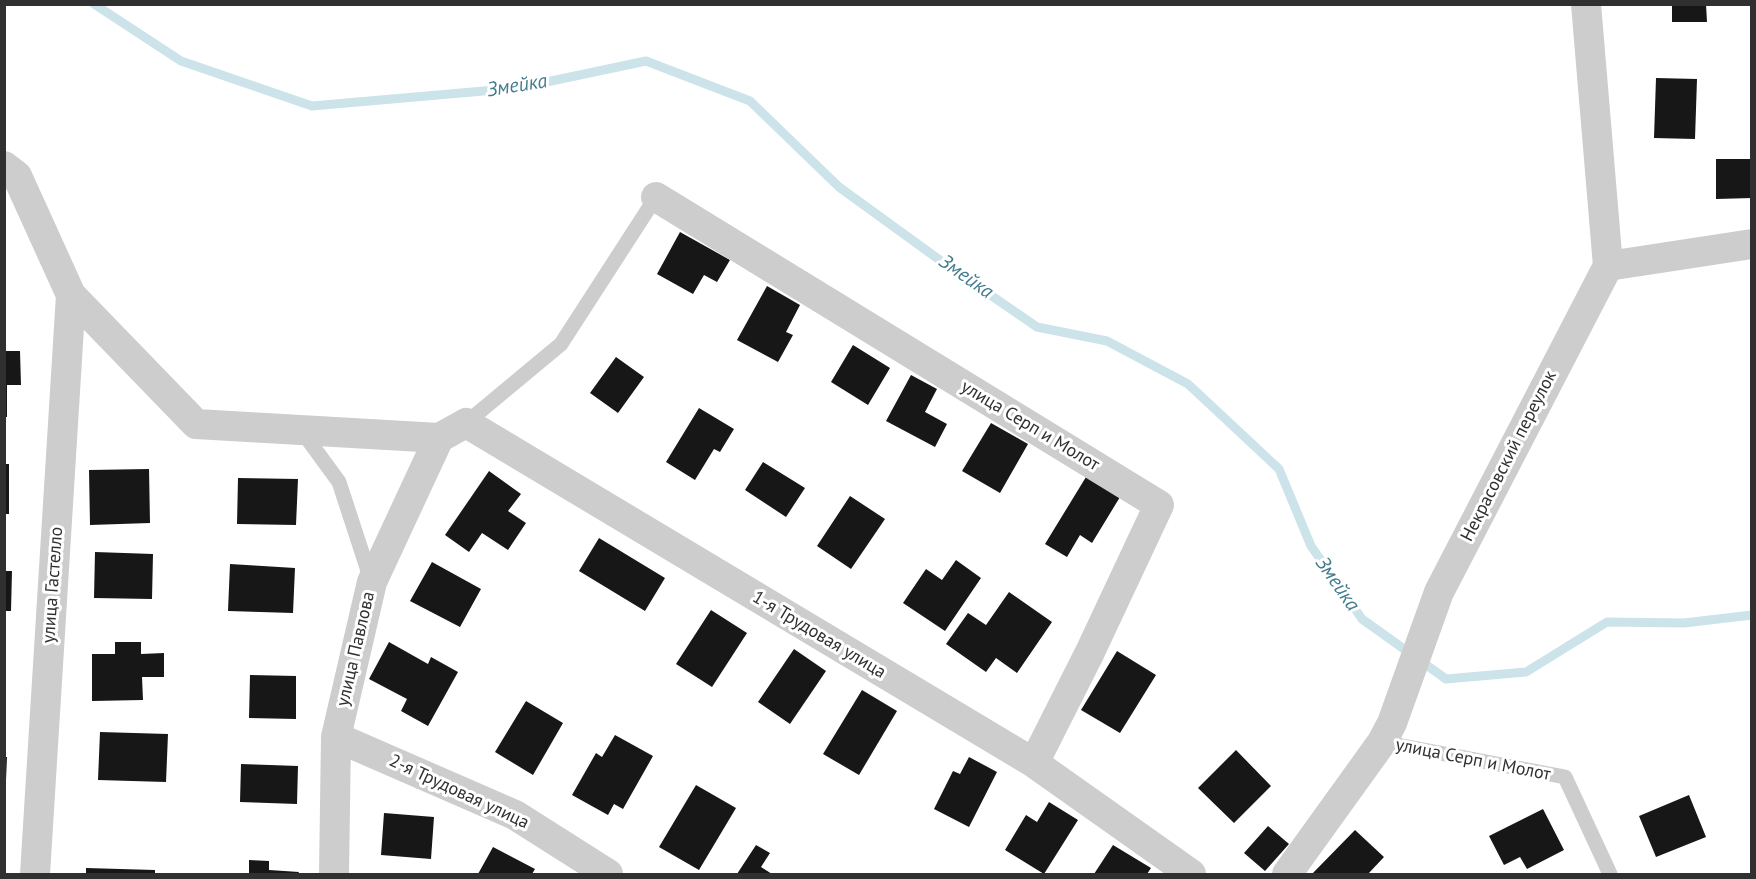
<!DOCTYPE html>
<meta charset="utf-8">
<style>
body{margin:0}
#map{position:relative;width:1756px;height:879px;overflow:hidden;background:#fff;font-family:"PT Sans",sans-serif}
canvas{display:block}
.frame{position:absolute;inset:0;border:6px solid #303030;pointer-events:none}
</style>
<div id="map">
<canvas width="1756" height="879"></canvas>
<div class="frame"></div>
</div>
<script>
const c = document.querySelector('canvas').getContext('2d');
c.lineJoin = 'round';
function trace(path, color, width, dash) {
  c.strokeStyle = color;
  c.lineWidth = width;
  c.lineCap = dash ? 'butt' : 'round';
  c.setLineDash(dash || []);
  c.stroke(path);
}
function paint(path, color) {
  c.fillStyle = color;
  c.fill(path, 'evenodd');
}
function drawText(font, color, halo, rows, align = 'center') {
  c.font = font + ' "PT Sans",sans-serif';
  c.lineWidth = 6;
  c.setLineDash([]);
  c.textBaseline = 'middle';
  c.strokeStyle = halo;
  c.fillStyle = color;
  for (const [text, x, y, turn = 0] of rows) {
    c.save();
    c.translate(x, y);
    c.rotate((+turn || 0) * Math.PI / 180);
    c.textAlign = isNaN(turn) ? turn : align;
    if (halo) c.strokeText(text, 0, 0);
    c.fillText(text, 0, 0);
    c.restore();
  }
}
trace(new Path2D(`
 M94,4L181,61L312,106L518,88L646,61L750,101L839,187L941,261L1037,327L1107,341L1188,384L1279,469L1311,546L1362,619L1446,679L1526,672L1607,622L1684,623L1752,615`), '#cce3ea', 9);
paint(new Path2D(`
 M1672,4H1706L1707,22H1672Z
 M1656,78L1697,79L1695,139L1654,138Z
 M1716,159H1751L1752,198L1716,199Z
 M680,232L730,260L717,282L704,275L693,294L657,274Z
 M767,286L800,305L786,332L793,335L778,362L737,340Z
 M853,345L890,368L868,405L831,382Z
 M4,351H20L21,385H7V417H4Z
 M616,357L644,377L618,413L590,393Z
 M911,375L937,389L925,412L947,424L935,447L886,421Z
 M699,408L734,429L720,452L714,449L695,480L666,462Z
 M991,423L1028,444L1000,493L962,471Z
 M763,462L805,488L786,517L745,490Z
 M4,464H9V514H4Z
 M149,469L150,523L90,525L89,470Z
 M489,471L521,494L508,511L526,523L508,550L482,533L469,552L445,535Z
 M1086,477L1120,497L1092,543L1080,535L1067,557L1045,544Z
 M238,478L298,479L296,525L237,524Z
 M850,496L885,519L851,569L817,546Z
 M599,538L665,578L645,611L579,571Z
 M95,552L153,554L152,599L94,598Z
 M956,560L981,578L945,631L903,603L926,569L942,580Z
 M432,562L481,589L460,627L410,601Z
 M230,564L295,568L293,613L228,611Z
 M4,571H12L11,611H4Z
 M1009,592L1052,622L1017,673L996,658L986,672L946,644L968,613L986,625Z
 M711,610L747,633L712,687L676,664Z
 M115,642H141V654L164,653V677H142L143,700L92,701V654H115Z
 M389,642L428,664L431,657L458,672L428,726L401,711L407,699L369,679Z
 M794,649L826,671L790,724L758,702Z
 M1117,651L1156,675L1120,733L1081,710Z
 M250,675L296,676V719L249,718Z
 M862,690L897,711L859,775L823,754Z
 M526,701L563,723L533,775L495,752Z
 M100,732L168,734L166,782L98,780Z
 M615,735L653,756L623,809L614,804L608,815L572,795L596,753L602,757Z
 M1236,750L1271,786L1234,823L1198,788Z
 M4,757H7L6,780H4Z
 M969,757L997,772L969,827L934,809L953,771L960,774Z
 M241,764L298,766L297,804L240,802Z
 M696,785L736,808L699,870L659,847Z
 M1689,795L1706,837L1656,857L1639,816Z
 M1049,802L1078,820L1044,874L1005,850L1026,815L1037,822Z
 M1543,809L1564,850L1527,869L1520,857L1504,865L1489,836Z
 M384,813L434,817L431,859L381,855Z
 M1268,826L1289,844L1265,871L1244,853Z
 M1355,830L1384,857L1368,874H1312Z
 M756,845L770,853L761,867L772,874H737Z
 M1113,845L1151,868L1147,874H1094Z
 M493,847L535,869L532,874H478Z
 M249,860L269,861V870L299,872L298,874H249Z
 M86,868L155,870V874H86Z`), '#171717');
trace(new Path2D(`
 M466,423L561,344L656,197
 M301,430L339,482L371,580
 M1382,742L1565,777L1610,874`), '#cdcdcd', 15);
trace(new Path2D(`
 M4,166L17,176L71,295L196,424L439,438
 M656,197L1159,505L1090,652L1034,763
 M1608,266L1752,244
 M439,438L466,423L1034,763L1191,874
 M336,737L515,815L608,874
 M35,874L71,295
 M334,874L336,737L372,582L439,438
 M1287,874L1382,742L1392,723L1439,592L1608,266L1586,4`), '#cdcdcd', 30);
drawText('18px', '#303030', '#fff', [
 ["улица Серп и Молот",1030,426,31],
 ["Некрасовский переулок",1509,456,-63],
 ["улица Гастелло",53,585,-86],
 ["1-я Трудовая улица",819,635,31],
 ["улица Павлова",356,649,-77],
 ["улица Серп и Молот",1473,760,11],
 ["2-я Трудовая улица",459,792,25]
]);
drawText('italic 20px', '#427c8d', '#fff', [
 ["Змейка",517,86,-9],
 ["Змейка",966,277,35],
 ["Змейка",1337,584,55]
]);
</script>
